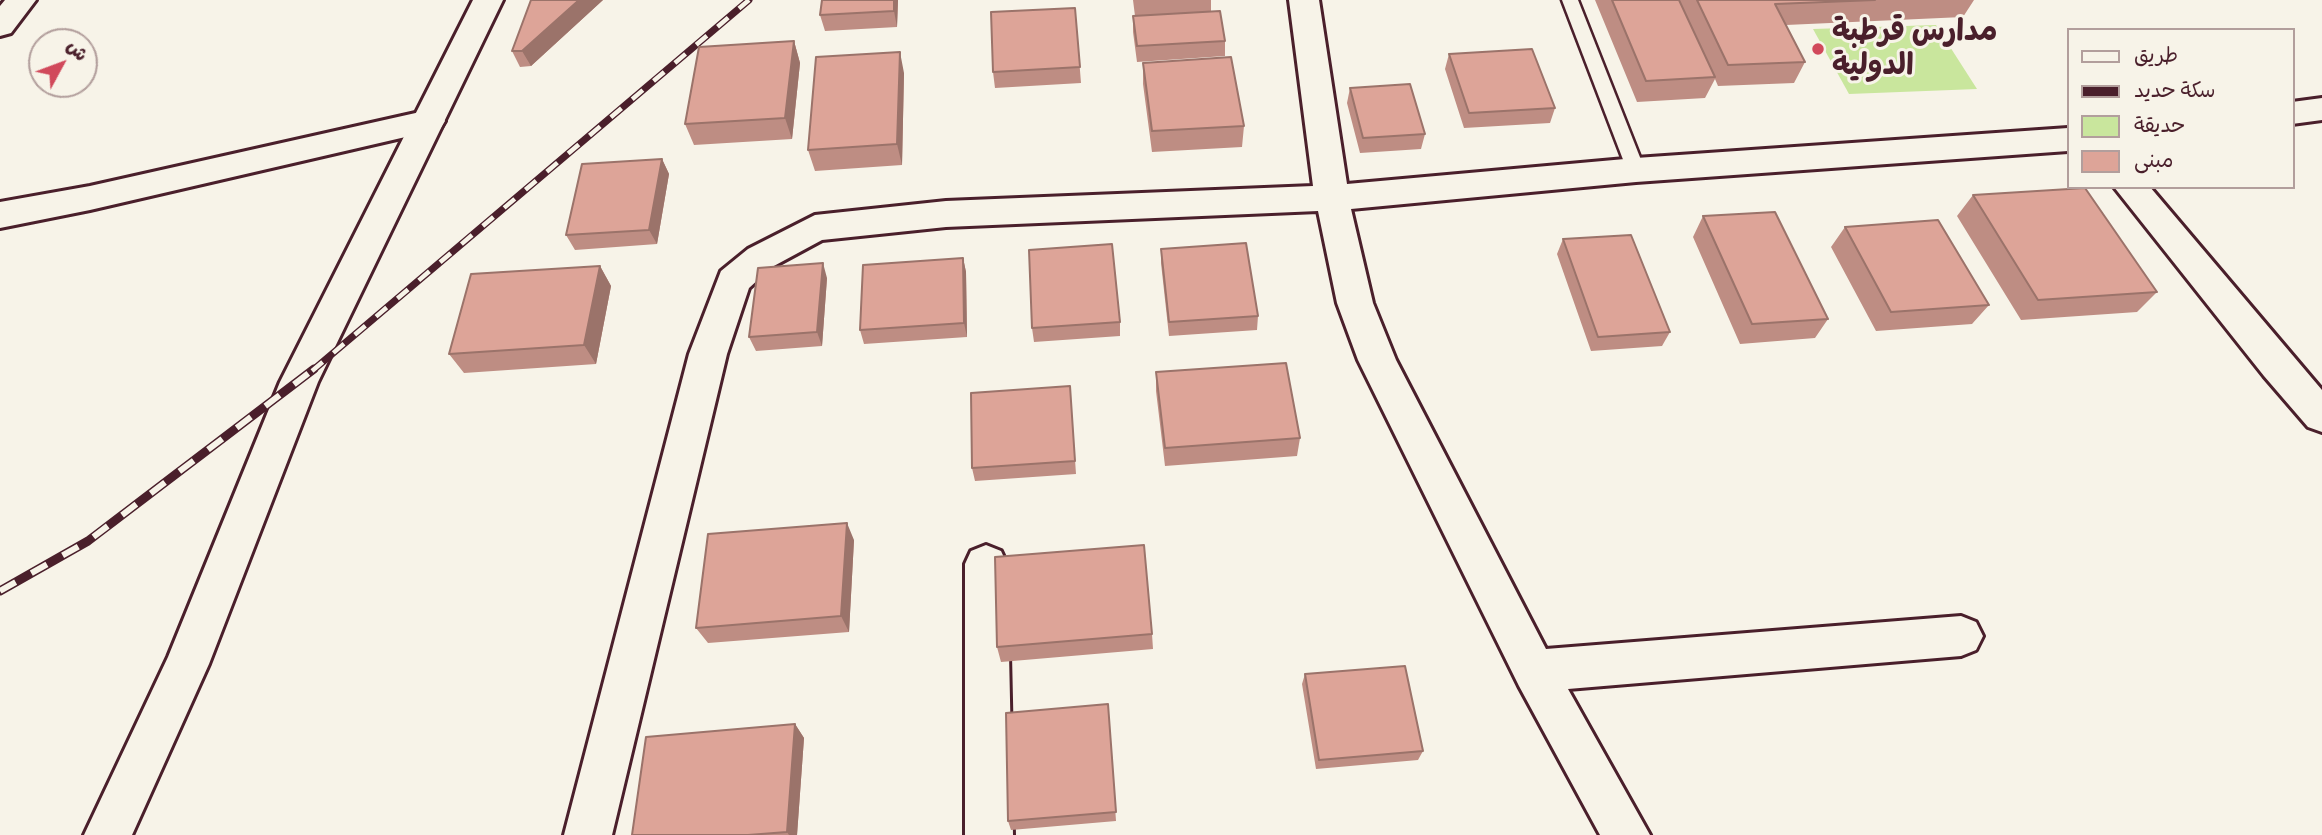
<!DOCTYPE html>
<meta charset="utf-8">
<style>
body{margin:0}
#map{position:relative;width:2322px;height:835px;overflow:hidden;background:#f7f3e8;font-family:Itim,"Playpen Sans Arabic",sans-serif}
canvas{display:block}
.legend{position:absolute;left:2067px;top:28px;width:228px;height:161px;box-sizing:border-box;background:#f7f3e8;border:2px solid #b29e9c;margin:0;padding:9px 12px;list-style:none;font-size:21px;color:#4a1f2b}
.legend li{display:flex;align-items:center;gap:14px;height:35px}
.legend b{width:35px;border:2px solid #b29e9c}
.north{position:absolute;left:28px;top:28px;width:70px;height:70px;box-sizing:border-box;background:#f7f3e8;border:2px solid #b29e9c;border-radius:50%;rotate:49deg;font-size:19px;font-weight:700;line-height:28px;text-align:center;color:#4a1f2b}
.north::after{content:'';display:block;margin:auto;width:24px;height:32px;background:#d1495b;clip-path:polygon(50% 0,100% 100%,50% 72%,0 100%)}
</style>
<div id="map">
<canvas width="2322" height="835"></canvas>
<ul class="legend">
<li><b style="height:9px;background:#f7f3e8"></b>طريق</li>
<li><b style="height:9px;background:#4a1f2b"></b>سكة حديد</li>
<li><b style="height:19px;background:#c9e69d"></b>حديقة</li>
<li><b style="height:19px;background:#dda498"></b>مبنى</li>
</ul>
<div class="north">ش</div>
</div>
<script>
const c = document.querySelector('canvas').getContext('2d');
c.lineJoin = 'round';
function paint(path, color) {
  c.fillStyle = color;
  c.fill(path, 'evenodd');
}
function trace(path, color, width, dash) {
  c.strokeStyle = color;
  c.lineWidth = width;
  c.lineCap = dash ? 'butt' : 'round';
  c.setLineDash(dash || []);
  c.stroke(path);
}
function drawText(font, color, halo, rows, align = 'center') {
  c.font = font + ' Itim,"Playpen Sans Arabic",sans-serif';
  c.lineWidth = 6;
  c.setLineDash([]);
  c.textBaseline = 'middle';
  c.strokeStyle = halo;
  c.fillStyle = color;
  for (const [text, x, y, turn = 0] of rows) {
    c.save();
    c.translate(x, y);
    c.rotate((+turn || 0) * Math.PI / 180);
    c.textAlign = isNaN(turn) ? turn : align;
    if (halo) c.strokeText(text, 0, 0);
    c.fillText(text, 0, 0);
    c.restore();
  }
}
paint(new Path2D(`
 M1936,25L1977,89L1849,94L1813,29Z`), '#c9e69d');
const service = new Path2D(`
 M1562,0H1578L1645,170L1642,175H1630L1627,170Z`);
const minor = new Path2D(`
 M5,0H36L11,33L0,36V6Z
 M1289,0H1319L1347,184L1636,158L2068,128V151L1636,182L1351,209L1373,303L1396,360L1546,649L1961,616L1976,622L1983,636L1976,650L1961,656L1568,689L1650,835H1600L1519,686L1358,360L1337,303L1318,211L946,227L822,240L772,267L749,288L727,354L612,835H564L689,354L721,271L748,249L815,215L946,201L1313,186Z
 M2322,98V120L2292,124V102Z
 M429,110L440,113L445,121L440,129L90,210L0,228V202L90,186Z
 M2114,187H2150L2322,390V432L2308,427L2264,376Z
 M986,545L1001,551L1007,564L1013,835H965V564L971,551Z`);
const tertiary = new Path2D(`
 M473,0H503L318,382L209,664L132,835H84L168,657L280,382Z`);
trace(service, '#4a1f2b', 5);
trace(minor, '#4a1f2b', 6);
trace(tertiary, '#4a1f2b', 6);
paint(service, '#f7f3e8');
paint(minor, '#f7f3e8');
paint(tertiary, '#f7f3e8');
const railFar1 = new Path2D(`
 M312,371L749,0`);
const rail = new Path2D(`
 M0,591L88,541L314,369`);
trace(railFar1, '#4a1f2b', 7);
trace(rail, '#4a1f2b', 9);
trace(railFar1, '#f7f3e8', 4.5, [14]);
trace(rail, '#f7f3e8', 6, [18]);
paint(new Path2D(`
 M531,0H603L531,66L520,67L512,51Z
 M898,0L897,27L825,31L820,15Z
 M1133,0H1211V12L1225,41V56L1137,62L1133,32V16H1135Z
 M1595,0H1974L1963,17L1786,25L1805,62L1794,83L1718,86L1715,79L1705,98L1637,102Z
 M1075,8L1081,83L995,88L993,72Z
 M794,41L800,63L792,139L694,145L685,124Z
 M1449,54L1555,108L1550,123L1464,128L1445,69Z
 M1143,63L1244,126L1242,147L1152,152L1143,84Z
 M904,73L902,165L815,171L808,150Z
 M1350,88L1425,134L1421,149L1360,153L1347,103Z
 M662,159L669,174L657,244L575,250L566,235Z
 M1973,195L2157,292L2137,312L2021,320L1957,216Z
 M1703,216L1828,319L1815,338L1740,344L1693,237Z
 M1845,227L1989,305L1972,324L1876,331L1831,247Z
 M1563,239L1670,332L1662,346L1591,351L1557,254Z
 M1161,249L1258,316L1257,330L1169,336L1161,263Z
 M963,258L966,272L967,337L864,344L860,330Z
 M600,266L611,286L596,364L464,373L449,354Z
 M827,278L822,346L756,351L749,337Z
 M1120,322V336L1034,342L1032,328Z
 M1156,372L1300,438L1297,456L1165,466L1156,391Z
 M1070,386L1076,474L975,481L972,468Z
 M854,540L849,632L708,643L696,628Z
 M1152,634L1153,649L1001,662L997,647Z
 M1305,674L1423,751L1418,760L1316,769L1302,684Z
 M1108,704L1116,821L1011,830L1008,821Z
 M795,724L804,738L797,835H632Z`), '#be8d83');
paint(new Path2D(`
 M579,0H603L531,66L522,51Z
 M894,0H898L897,27L894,11Z
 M794,41L800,63L792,139L785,118Z
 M900,52L904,73L902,165L897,144Z
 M662,159L669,174L657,244L649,230Z
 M963,258L966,272L967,337L964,323Z
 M823,263L827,278L822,346L817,332Z
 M600,266L611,286L596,364L584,345Z
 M847,523L854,540L849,632L841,616Z
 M795,724L804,738L797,835H789L787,832Z`), '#9b736a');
const building = new Path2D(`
 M531,0H579L522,51H512Z
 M822,0H894V11L820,15Z
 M1612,0H1679L1715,77L1646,81Z
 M1697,0H1875L1775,4L1805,62L1728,65Z
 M1075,8L1080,67L993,72L991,12Z
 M1220,11L1225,41L1137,46L1133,16Z
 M794,41L785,118L685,124L699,47Z
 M1532,49L1555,108L1469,113L1449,54Z
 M900,52L897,144L808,150L816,57Z
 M1231,57L1244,126L1152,131L1143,63Z
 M1410,84L1425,134L1363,138L1350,88Z
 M662,159L649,230L566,235L582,164Z
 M2085,188L2157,292L2038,300L1973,195Z
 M1775,212L1828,319L1752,324L1703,216Z
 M1938,220L1989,305L1891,312L1845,227Z
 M1631,235L1670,332L1598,337L1563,239Z
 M1246,243L1258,316L1169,322L1161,249Z
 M1112,244L1120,322L1032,328L1029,250Z
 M963,258L964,323L860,330L863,265Z
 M823,263L817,332L749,337L758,268Z
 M600,266L584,345L449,354L471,274Z
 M1286,363L1300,438L1165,448L1156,372Z
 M1070,386L1075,461L972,468L971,393Z
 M847,523L841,616L696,628L708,534Z
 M1144,545L1152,634L997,647L995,557Z
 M1405,666L1423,751L1319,760L1305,674Z
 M1108,704L1116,812L1008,821L1006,713Z
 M795,724L787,832L748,835H632L646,737Z`);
paint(building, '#dda498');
trace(building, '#9b736a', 2);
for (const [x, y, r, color] of [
 [1818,49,7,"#d1495b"]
]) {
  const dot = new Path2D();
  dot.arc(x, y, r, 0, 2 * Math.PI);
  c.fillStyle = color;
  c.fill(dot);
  trace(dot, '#f7f3e8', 2.5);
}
drawText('bold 30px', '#4a1f2b', '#f7f3e8', [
 ["مدارس قرطبة",1832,32],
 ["الدولية",1832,66]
], 'left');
</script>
